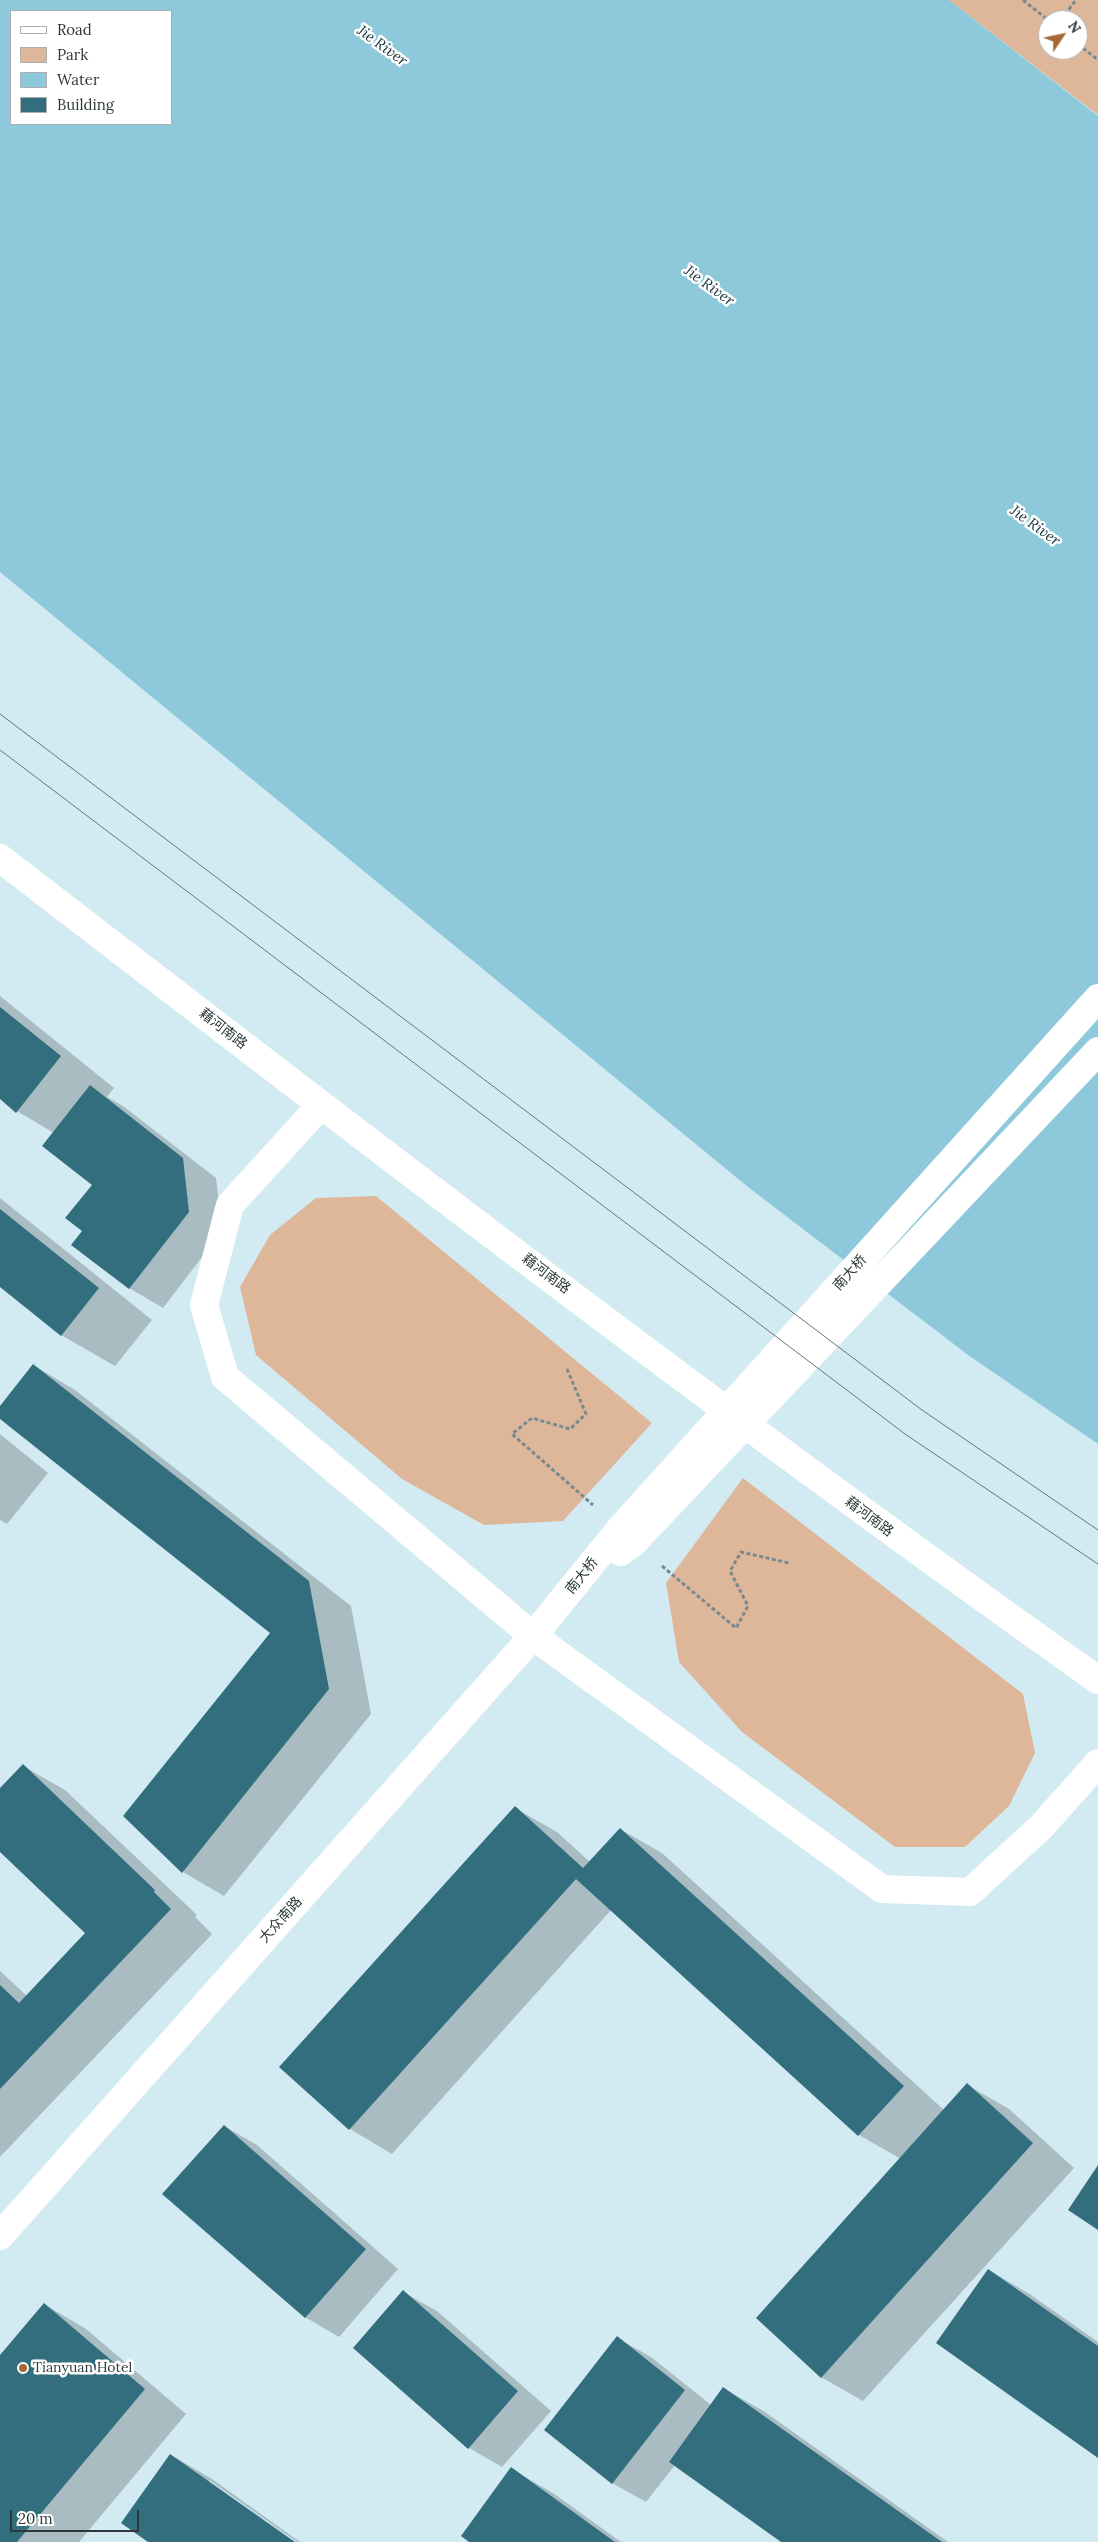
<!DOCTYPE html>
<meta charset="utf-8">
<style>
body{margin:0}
#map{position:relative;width:1098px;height:2542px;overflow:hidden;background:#d2ebf2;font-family:Lora,serif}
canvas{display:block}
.legend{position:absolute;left:10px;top:10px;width:162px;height:115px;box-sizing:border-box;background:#fff;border:1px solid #abafb1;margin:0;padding:6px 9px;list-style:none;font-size:15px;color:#2e383b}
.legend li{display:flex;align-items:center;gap:10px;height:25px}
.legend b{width:25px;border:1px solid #abafb1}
.north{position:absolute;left:1038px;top:10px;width:50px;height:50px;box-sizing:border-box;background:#fff;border:1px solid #abafb1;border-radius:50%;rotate:56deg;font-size:14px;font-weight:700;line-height:20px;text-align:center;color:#2e383b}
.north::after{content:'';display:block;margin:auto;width:18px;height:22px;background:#a96833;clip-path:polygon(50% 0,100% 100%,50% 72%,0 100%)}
.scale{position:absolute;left:10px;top:2510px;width:129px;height:22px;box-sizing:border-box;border:2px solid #2e383b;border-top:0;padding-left:6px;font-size:15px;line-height:18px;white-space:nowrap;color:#2e383b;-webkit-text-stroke:4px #fff;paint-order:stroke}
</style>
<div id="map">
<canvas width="1098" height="2542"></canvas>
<ul class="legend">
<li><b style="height:6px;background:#fff"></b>Road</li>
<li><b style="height:14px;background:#deb79b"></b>Park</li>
<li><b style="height:14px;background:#8dc9db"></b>Water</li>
<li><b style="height:14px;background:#336e7f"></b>Building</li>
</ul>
<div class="north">N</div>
<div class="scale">20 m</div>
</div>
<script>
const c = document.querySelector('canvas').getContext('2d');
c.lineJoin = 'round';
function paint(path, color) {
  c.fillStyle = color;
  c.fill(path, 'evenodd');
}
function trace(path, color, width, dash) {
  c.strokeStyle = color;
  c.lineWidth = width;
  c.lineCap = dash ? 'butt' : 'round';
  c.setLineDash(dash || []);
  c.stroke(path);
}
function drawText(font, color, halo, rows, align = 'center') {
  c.font = font + ' Lora,"Noto Sans SC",serif';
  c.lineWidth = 5;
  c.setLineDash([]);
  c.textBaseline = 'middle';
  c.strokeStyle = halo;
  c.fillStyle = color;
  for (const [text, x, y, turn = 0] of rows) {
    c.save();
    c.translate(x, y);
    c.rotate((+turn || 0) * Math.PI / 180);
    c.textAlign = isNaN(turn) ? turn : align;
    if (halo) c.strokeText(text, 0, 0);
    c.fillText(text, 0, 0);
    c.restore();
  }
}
paint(new Path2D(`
 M949,0H1098V116V115ZM1048,20H1078V50H1048Z
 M376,1196L652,1423L563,1521L484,1525L402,1479L256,1355L240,1287L270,1235L316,1198Z
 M743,1478L1023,1694L1035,1753L1009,1806L965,1847H895L742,1732L679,1662L666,1583Z`), '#deb79b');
paint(new Path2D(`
 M0,0H949L1098,116V1444L968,1355L748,1187L0,572ZM11,11H171V124H11Z`), '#8dc9db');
paint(new Path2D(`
 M0,996L114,1088L107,1097L123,1106L216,1178L222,1231L163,1308L129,1288L83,1231L93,1184L54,1133L17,1111L0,1098Z
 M0,1198L152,1320L115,1366L61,1335L0,1286Z
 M33,1365L75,1390L351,1606L371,1714L224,1896L183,1872L272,1632L0,1418V1408Z
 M0,1434L48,1473L7,1524L0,1520Z
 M23,1766L65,1790L197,1915L195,1917L212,1934L0,2157V1971L27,1996L87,1933L0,1851V1790Z
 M515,1808L557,1832L590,1862L620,1829L662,1853L944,2110L967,2085L1009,2109L1074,2168L863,2401L821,2377L901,2159L859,2135L611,1910L392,2154L350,2129L281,2067Z
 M224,2126L257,2145L398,2269L339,2337L305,2317Z
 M989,2270L1031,2295L1098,2342V2456Z
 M403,2292L437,2311L551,2411L502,2467L469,2448Z
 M44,2304L86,2329L186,2414L79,2542H0V2357Z
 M617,2338L651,2357L711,2405L723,2388L765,2412L948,2542H784L675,2465L646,2502L612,2483Z
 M171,2455L212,2479L300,2542H297L209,2480V2483L292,2542H150Z
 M511,2469L553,2493L621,2542H471Z`), '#0003');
paint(new Path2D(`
 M0,1007L61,1056L16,1113L0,1099Z
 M90,1085L183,1158L189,1212L129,1289L71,1245L82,1231L65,1218L92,1185L42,1146Z
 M0,1209L99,1288L61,1336L0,1287Z
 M33,1364L309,1581L329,1689L182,1873L123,1816L270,1633L0,1419V1406Z
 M23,1764L155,1890L154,1892L171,1909L0,2089V1985L19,2003L85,1933L0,1852V1788Z
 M515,1806L583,1868L620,1828L904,2086L858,2136L576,1879L349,2130L279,2067Z
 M967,2083L1033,2143L821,2378L756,2318Z
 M224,2125L366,2249L305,2318L162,2194Z
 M1098,2165V2230L1068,2210Z
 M988,2269L1098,2346V2458L936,2343Z
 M403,2290L518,2391L468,2449L353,2348Z
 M44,2303L145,2389L17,2542H0V2355Z
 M617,2336L685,2390L612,2484L544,2430Z
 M723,2387L942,2542H781L669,2462Z
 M170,2454L295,2542H148L121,2523Z
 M511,2467L615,2542H469L461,2536Z`), '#336e7f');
trace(new Path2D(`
 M1023,0L1048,20
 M1061,20L1076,0
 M1078,44L1098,60
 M567,1369L586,1414L570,1429L532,1418L512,1434L593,1505
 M662,1566L736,1628L748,1606L730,1571L741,1552L789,1563`), '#798a8f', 3, [4, 2.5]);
trace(new Path2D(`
 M0,858C362,1137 725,1416 1098,1680
 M321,1105L230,1205L204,1305L225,1377L533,1636L882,1889L970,1892L1041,1827L1098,1763
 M621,1552L634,1542L1098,1051
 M0,2236L533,1636L620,1529L1098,998`), '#fff', 28);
trace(new Path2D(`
 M0,714L922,1410L1098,1530
 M0,750L905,1434L1098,1564`), '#667579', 1);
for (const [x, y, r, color] of [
 [23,2368,5,"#a96833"]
]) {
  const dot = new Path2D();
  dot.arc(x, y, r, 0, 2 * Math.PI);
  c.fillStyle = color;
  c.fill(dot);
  trace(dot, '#fff', 2);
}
drawText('14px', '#2e383b', '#fff', [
 ["藉河南路",223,1029,38],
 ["南大桥",850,1273,-48],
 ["藉河南路",546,1274,37],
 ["藉河南路",869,1517,37],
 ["南大桥",582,1576,-51],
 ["大众南路",281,1920,-48]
]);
drawText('14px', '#2e383b', '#fff', [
 ["Tianyuan Hotel",33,2368]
], 'left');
drawText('italic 15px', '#13313a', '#fff', [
 ["Jie River",382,46,36],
 ["Jie River",709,286,36],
 ["Jie River",1035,526,36]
]);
</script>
